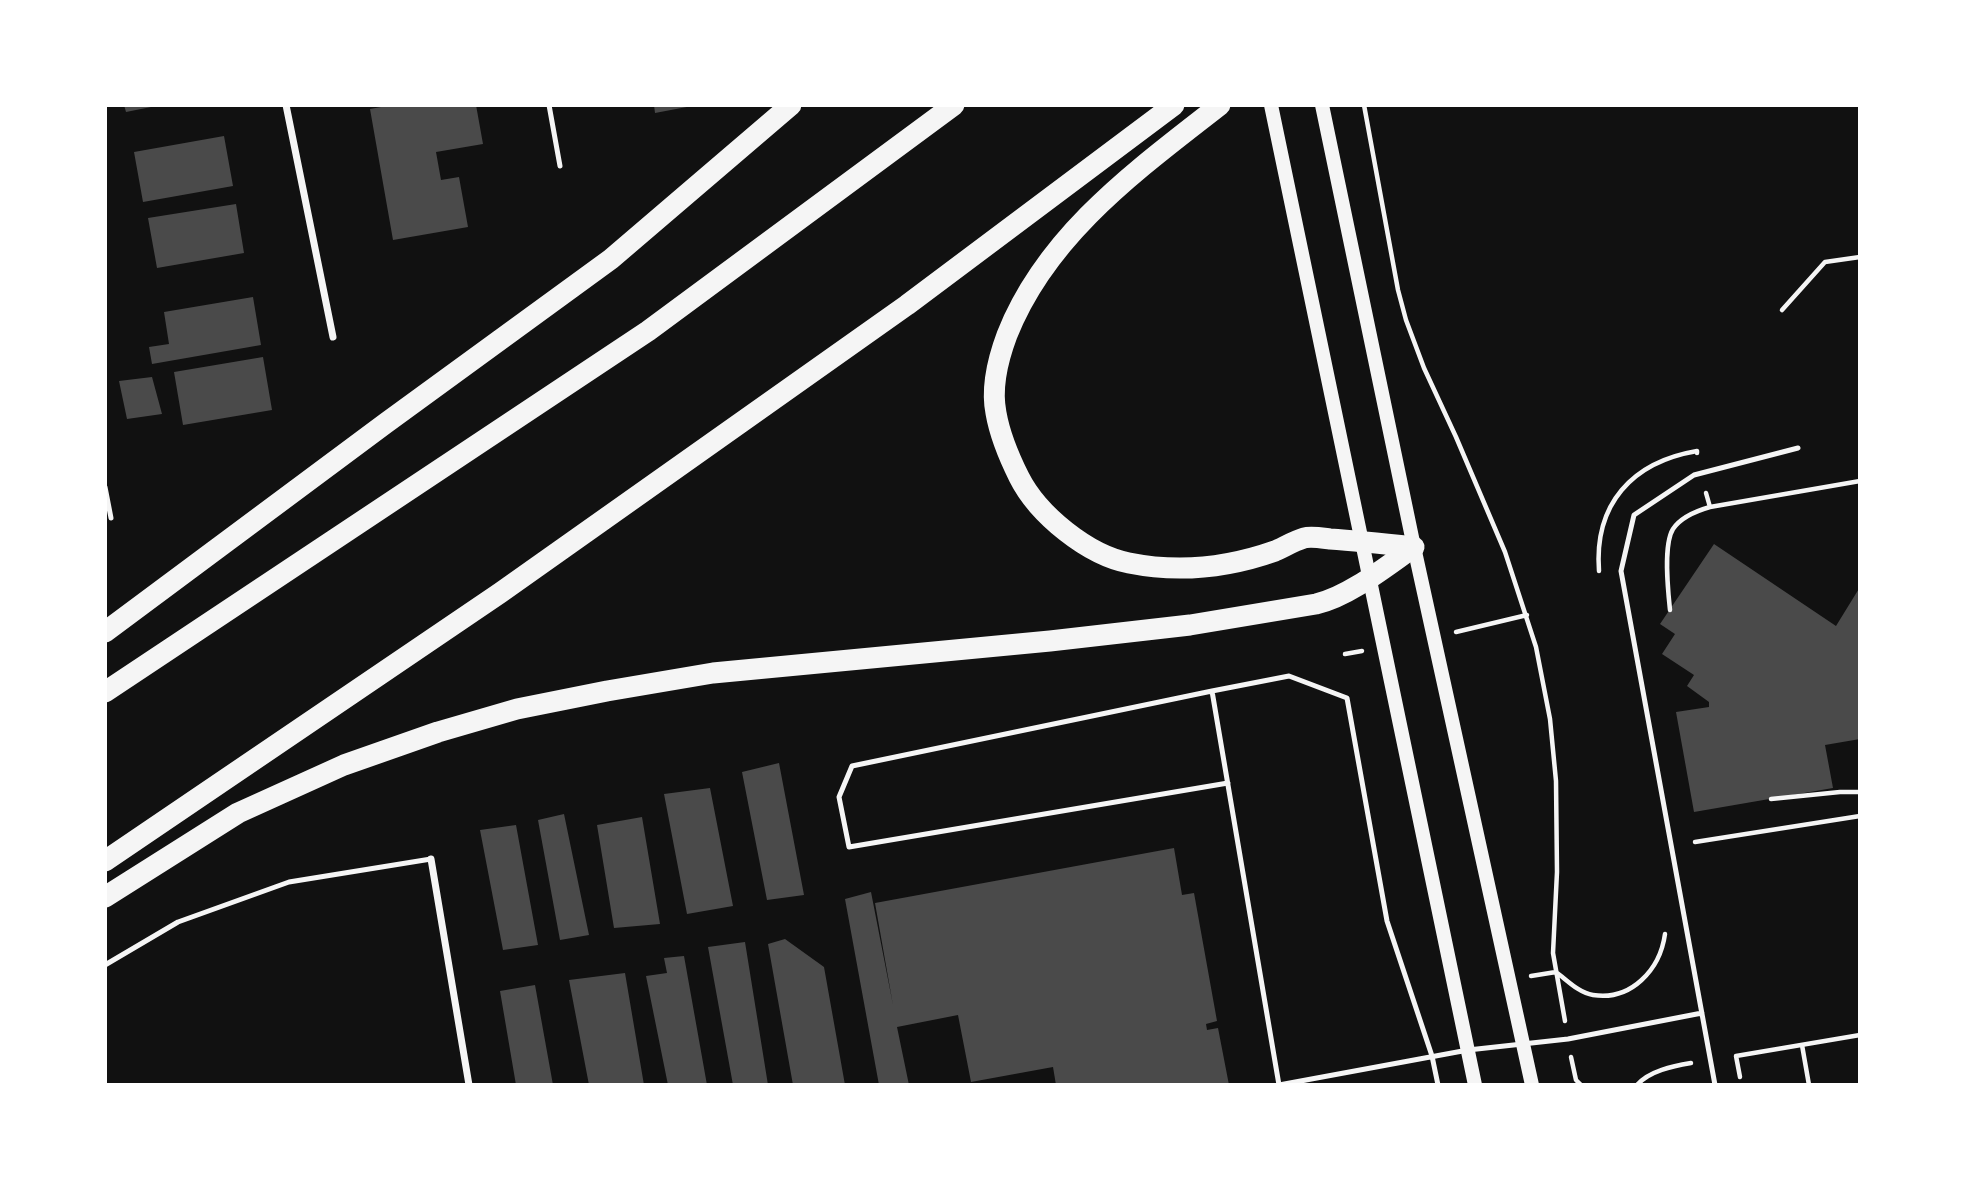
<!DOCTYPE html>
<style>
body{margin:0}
#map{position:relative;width:1965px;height:1190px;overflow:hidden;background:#111;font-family:Overpass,sans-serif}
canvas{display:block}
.frame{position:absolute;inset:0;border:107px solid #fff;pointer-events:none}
</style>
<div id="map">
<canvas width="1965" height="1190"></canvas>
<div class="frame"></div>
</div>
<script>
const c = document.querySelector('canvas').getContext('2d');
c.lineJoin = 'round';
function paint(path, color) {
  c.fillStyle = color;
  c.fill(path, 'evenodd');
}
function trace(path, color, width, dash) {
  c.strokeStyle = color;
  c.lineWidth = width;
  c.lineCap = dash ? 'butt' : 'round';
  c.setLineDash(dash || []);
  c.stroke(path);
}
paint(new Path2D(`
 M124,105H156V106L126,112Z
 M392,105H476L483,144L436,152L441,180L459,177L468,227L393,240L370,109Z
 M654,105H692V106L655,113Z
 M224,136L233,186L143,202L134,152Z
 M236,204L244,253L157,268L148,218Z
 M253,297L261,345L152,364L149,347L169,344L164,312Z
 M263,357L272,410L183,425L174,372Z
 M152,377L162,414L127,419L119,381Z
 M1714,544L1836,626L1860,587V739L1825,745L1833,788L1694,812L1676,712L1709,707V702L1687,686L1694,675L1662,654L1675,634L1660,624Z
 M779,763L804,895L767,900L742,772Z
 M710,788L733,906L687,914L664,794Z
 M564,814L589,935L560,940L538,820Z
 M642,817L660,924L614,928L597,825Z
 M516,825L538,945L503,950L480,830Z
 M1174,848L1182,895L1194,893L1217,1021L1206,1024L1207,1030L1218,1028L1229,1085H1056L1053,1067L971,1082L958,1015L897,1027L909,1085H879L845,899L871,892L893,1005L875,903Z
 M785,939L824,967L845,1085H793L768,944Z
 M745,942L768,1085H733L708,947Z
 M684,956L707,1085H668L646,976L667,973L664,958Z
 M625,973L644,1085H589L569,980Z
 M535,985L553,1085H516L500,991Z`), '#4a4a4a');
trace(new Path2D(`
 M1364,105L1398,290L1406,320L1424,368L1456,437L1505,552L1536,647L1550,719L1556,781L1557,872L1553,953L1565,1021
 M1782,310L1825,262L1860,257
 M1710,507L1860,481
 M1599,571C1594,504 1632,462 1697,451V453
 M1670,610C1668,591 1663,545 1673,529C1681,517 1696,511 1710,507L1706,493
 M1456,632L1527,615
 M1345,654L1362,651
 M1771,799L1840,792H1860
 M1695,842L1860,816
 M1531,976L1556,972C1567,980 1579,993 1593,995C1631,1001 1660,970 1665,934
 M1802,1045L1809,1085
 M1571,1057L1576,1080L1581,1085
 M1740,1077L1736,1056L1860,1035
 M1637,1085C1649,1071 1673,1066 1691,1063`), '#f5f5f5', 4.5);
trace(new Path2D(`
 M549,105L560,166
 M105,487L111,518
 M1212,691L852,766L839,797L849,847L1228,783
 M105,965L178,922L289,882L431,859
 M1279,1085L1212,691L1289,676L1347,698L1387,921L1432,1056L1438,1085
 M1279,1085L1468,1050L1568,1039L1702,1013
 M1715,1085L1621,571L1634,515L1694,475L1798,448`), '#f5f5f5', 5);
trace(new Path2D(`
 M286,105L333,337
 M431,859L469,1085`), '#f5f5f5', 7);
trace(new Path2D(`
 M1271,105L1475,1085
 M1322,105L1414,547L1532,1085`), '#f5f5f5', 14);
trace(new Path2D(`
 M1220,105C1137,170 1047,234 1007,335C998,359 991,388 996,413C1000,436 1009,457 1019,477C1038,515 1088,555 1129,563C1179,573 1227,568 1275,551C1284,547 1294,541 1304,538C1311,536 1322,538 1330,539C1358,541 1386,544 1414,547
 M105,632L386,423L611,259L791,105
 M105,692L648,331L954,105
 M105,861L500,593L907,305L1174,105
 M105,897L238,813L344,765L438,732L517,709L607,691L713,673L1050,641L1190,625L1316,604C1348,597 1387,566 1414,547`), '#f5f5f5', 21);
</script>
